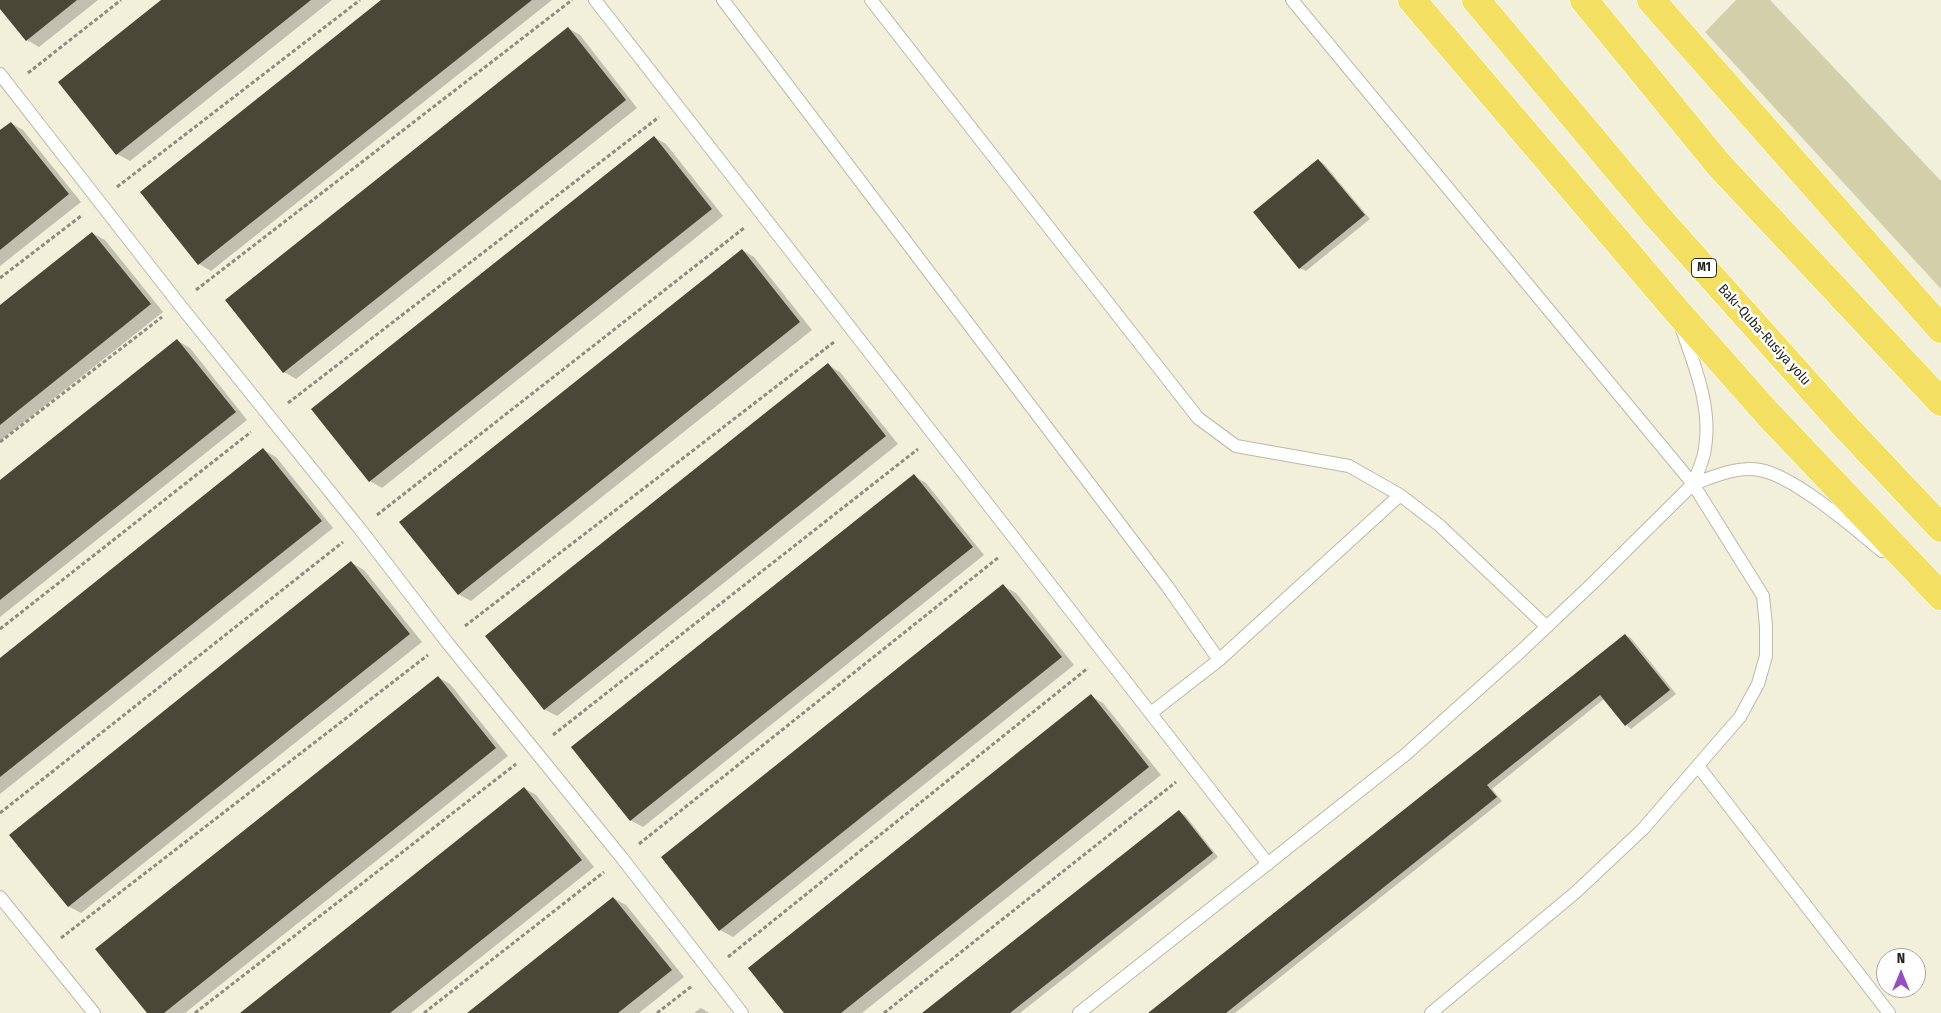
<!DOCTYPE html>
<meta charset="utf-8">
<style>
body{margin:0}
#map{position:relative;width:1941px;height:1013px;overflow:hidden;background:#f2efda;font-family:"Fira Sans Condensed",sans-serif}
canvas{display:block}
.north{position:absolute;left:1876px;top:948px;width:50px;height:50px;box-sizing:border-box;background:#fff;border:1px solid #a8a7a4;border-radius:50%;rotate:0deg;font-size:14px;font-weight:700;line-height:20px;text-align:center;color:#25231c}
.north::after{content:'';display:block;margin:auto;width:18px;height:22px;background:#964fc3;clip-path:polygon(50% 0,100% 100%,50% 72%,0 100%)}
</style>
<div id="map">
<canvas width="1941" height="1013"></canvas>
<div class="north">N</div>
</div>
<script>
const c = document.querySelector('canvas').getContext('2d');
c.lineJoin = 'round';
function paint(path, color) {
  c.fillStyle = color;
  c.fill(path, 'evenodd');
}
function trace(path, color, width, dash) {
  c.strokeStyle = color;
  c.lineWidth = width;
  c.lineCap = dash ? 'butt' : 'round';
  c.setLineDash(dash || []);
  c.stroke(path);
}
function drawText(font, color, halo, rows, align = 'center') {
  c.font = font + ' "Fira Sans Condensed",sans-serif';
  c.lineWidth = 5;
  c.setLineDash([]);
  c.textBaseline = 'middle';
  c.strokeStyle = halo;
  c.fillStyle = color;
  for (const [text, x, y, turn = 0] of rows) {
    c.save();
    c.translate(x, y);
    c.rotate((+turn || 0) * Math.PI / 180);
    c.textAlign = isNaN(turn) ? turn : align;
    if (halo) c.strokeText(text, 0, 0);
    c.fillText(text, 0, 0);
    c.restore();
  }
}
paint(new Path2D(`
 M1736,0H1770L1941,181V289L1705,32Z`), '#d4cfab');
paint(new Path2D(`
 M0,0H98L39,47L27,40L0,7Z
 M163,0H332L130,161L117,154L60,83Z
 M383,0H552L211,271L199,264L141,192Z
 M568,28L580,35L637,108L296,379L284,372Z
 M11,123L23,130L81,202L0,266V132Z
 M654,137L666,144L723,216L382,488L370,481Z
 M1318,160L1324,164L1370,219L1306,271L1300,268Z
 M92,233L105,240L163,312L0,441V307Z
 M742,250L754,257L812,330L471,601L458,594Z
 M178,341L190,348L247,420L0,617V482Z
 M828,365L840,372L898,444L557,716L544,709Z
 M264,450L276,457L333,528L0,794V659Z
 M914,476L926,483L984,555L643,827L630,820Z
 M352,563L364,570L422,642L81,913L68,906Z
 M1003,586L1016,593L1074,665L733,937L720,930Z
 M1625,635L1631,638L1676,694L1631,729L1626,725L1604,699L1492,789L1502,801L1235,1013H1150Z
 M438,677L450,684L508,756L185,1013H148Z
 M1091,696L1103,703L1161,775L862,1013H786Z
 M524,788L536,795L594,867L411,1013H242Z
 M1179,812L1185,815L1218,857L1020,1013H924Z
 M613,898L626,905L684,977L639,1013H469Z
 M701,1008L709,1013H694Z`), '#0003');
paint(new Path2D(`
 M0,0H77L26,41L0,9Z
 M161,0H311L116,155L58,82Z
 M381,0H532L198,265L140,192Z
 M568,27L626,100L283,373L225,300Z
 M11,122L69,194L0,250V130Z
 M654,136L712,209L369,482L311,409Z
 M1318,159L1365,215L1299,269L1253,212Z
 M92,232L151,304L0,425V305Z
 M742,249L800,322L458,595L399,522Z
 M177,339L236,412L0,600V480Z
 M828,363L886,436L544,710L485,636Z
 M263,448L322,521L0,777V658Z
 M914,474L973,547L630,821L571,747Z
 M351,561L410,634L68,907L9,835Z
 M1003,584L1062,657L719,931L661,857Z
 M1625,634L1670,690L1625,726L1600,695L1487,785L1497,797L1226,1013H1148Z
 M438,676L496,748L164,1013H147L95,949Z
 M1091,694L1149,767L841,1013H784L748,968Z
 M524,787L582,860L390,1013H240Z
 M1179,810L1213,853L1010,1013H922Z
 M613,897L672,970L618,1013H467Z`), '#4a4736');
const service = new Path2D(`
 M595,0L1268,864
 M723,0L1167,586L1219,660L1151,713
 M871,0L1198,418L1236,446L1349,466L1400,495L1439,525L1547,627
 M1292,0L1693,484L1763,596L1766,626V656L1758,684L1740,717L1643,829L1576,892L1431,1013
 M0,74L179,304L360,529L446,641L622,858L742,1013
 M1681,327C1694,364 1712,407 1705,448C1704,460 1697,473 1693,484C1715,476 1737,466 1760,470C1794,476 1854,528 1882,551
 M1219,660L1400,495
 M1698,766L1889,1013
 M0,897L94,1013
 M1079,1013L1405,755L1520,652L1594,582L1693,484`);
const trunk = new Path2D(`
 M1412,0L1676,310L1767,413L1941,596
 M1476,0L1657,216L1845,426L1941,528
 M1584,0L1719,165L1941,402
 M1651,0L1941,329`);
trace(service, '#bcb9a5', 14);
trace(trunk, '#fff', 29);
trace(new Path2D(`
 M28,73L121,0
 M117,187L360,0
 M0,278L81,216
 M196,290L572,0
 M288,403L659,117
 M0,442L162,317
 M377,515L744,228
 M465,626L834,342
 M0,629L251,432
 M553,735L918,449
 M0,813L343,542
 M639,844L999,557
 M61,938L428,655
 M728,957L1088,668
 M195,1013L516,764
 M424,1013L604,872
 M657,1013L692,986
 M884,1013L1176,782`), '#8e8c7e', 3, [4, 2.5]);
trace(service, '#fff', 12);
trace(trunk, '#f3e062', 28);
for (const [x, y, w] of [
 [1704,268,25]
]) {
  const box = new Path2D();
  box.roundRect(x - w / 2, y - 9.5, w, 19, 4);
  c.fillStyle = '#fff';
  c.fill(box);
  trace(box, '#25231c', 1);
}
drawText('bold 12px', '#25231c', null, [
 ["M1",1704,268]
]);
drawText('14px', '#25231c', '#fff', [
 ["Bakı-Quba-Rusiya yolu",1764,335,48]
]);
</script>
